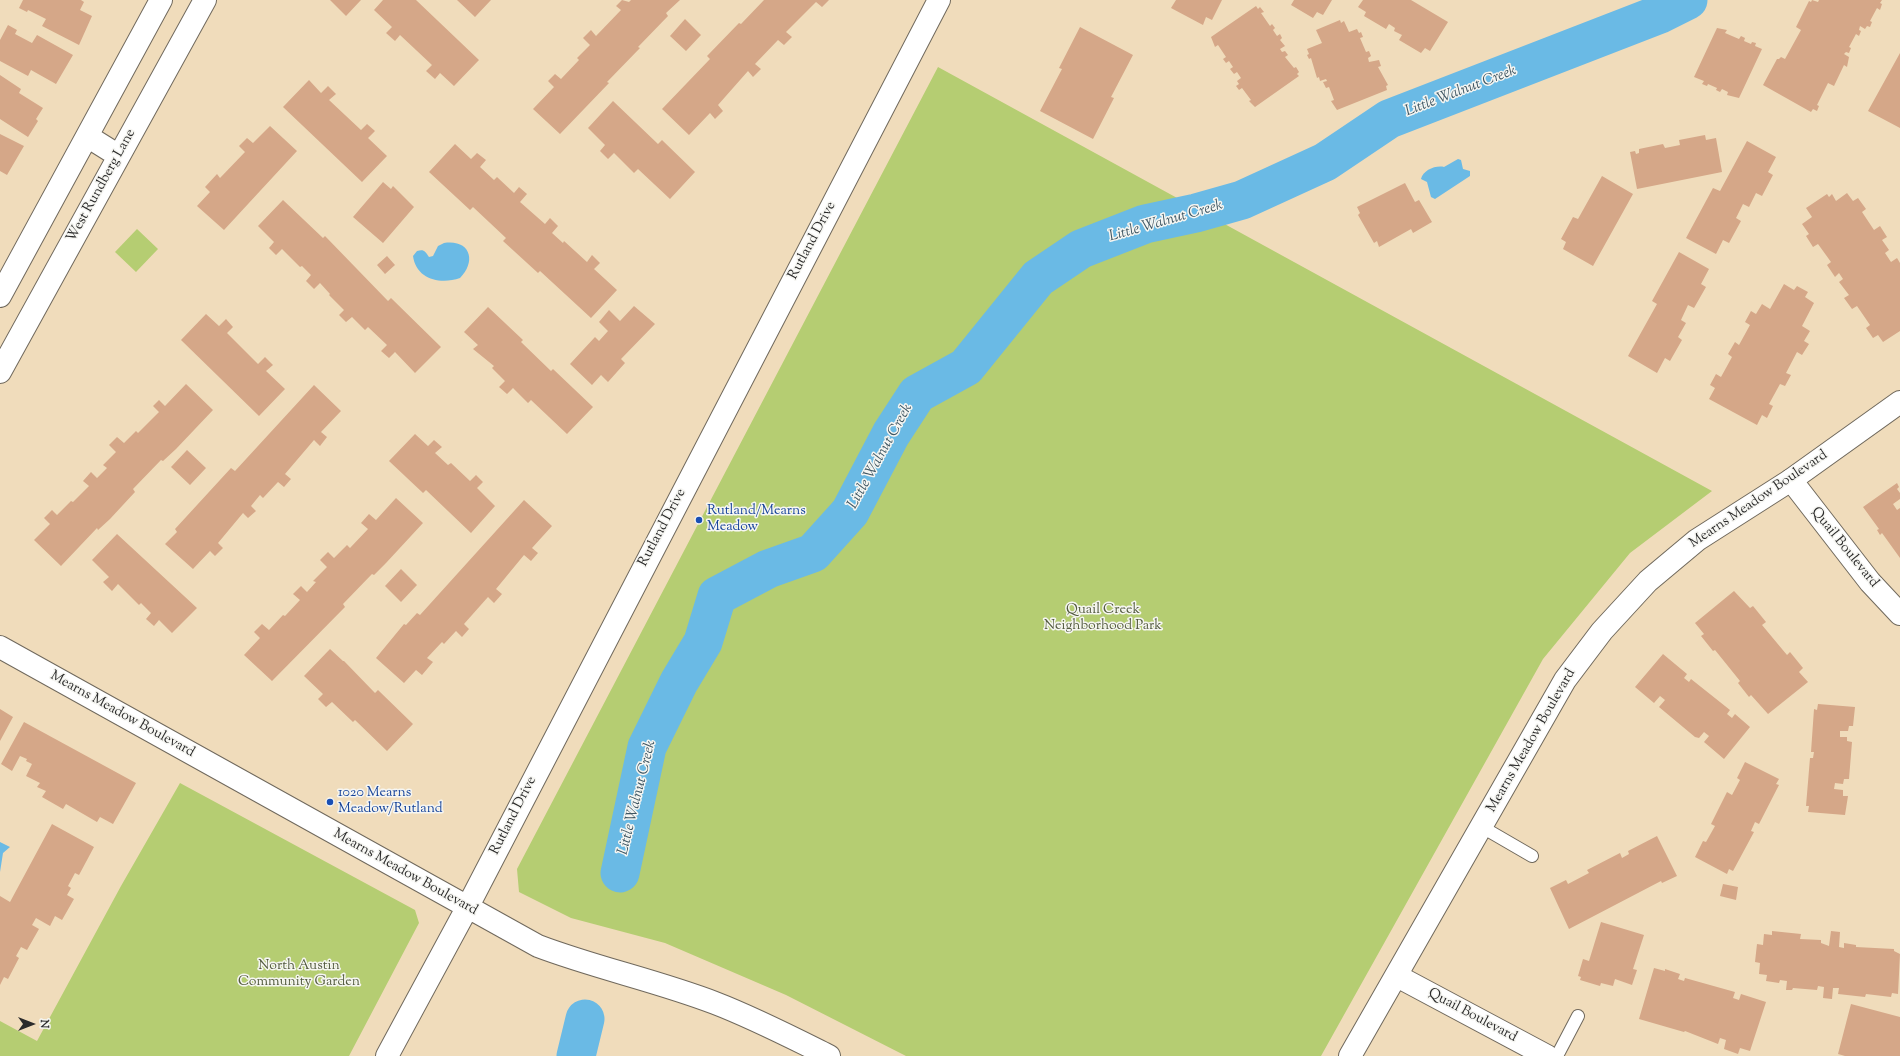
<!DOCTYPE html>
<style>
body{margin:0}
#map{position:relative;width:1900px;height:1056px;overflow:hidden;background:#f0dcbb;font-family:"Sorts Mill Goudy",serif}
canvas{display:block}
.north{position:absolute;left:12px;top:1004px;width:40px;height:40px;-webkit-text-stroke:3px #f6f6f2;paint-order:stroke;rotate:90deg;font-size:11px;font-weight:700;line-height:16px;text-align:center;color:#2b2b2b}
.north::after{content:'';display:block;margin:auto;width:14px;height:18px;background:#2b2b2b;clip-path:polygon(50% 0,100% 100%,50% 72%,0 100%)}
</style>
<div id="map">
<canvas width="1900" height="1056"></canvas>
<div class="north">N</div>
</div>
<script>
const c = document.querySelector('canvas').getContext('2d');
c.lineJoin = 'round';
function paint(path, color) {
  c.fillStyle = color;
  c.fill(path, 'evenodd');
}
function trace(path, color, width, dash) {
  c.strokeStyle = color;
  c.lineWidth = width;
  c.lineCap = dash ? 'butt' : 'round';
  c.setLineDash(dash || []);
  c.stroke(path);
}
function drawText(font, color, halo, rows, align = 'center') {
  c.font = font + ' "Sorts Mill Goudy",serif';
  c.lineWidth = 3;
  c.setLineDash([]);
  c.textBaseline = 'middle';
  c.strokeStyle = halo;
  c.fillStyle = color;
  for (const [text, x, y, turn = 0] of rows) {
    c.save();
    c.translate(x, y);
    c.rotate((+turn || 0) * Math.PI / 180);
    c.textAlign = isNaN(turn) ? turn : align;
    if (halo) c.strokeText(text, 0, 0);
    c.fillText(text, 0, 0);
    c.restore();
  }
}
paint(new Path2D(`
 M938,67L1712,491L1630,553L1543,659L1321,1056H906L786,995L665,943L571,918L519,892L517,869Z
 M137,229L158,249L136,272L115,252Z
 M180,783L415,910L419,923L349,1056H0V1021L37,1041L121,886Z`), '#b5cd72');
paint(new Path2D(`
 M1458,159L1461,160L1463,169L1470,171V176L1435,199L1431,197L1427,182L1421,179C1423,170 1436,165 1444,167Z
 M444,243C470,239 477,261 460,278C440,285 416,279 413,256L417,251C424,249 425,251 429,257L433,256L438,246Z
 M0,842L10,847L3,853L0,872Z`), '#6abae5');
trace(new Path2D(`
 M620,873L647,747L679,682L703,642L717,596L768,569L813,553L850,512L891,434L917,394L966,367L1038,278L1081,249L1145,224L1196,213L1242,200L1325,162L1389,119L1660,14L1688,0
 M576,1056L585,1019`), '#6abae5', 39);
paint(new Path2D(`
 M23,0H81L84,2L80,10L92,16L79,45L42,26L46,19L28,10L27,12L19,8Z
 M330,0H361L346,16Z
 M383,0H416L479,60L454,86L440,73L435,79L426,71L432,65L400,35L395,41L386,33L392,27L374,10Z
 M457,0H491L475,17Z
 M622,0L629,2L631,0H680L666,13L668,16L638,47L640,48L607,82L609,83L560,134L533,109L554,87L548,81L555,74L561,79L579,60L577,58L590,45L583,38L591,30L596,36L621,10L616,6Z
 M764,0H829L822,7L816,2L786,32L792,37L784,45L778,40L755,64L761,69L753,77L748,71L718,105L723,111L715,119L710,113L689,135L662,109L710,59L707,56L739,23L741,24Z
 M1176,0H1222L1212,20L1206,17L1203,25L1171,8Z
 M1294,0H1332L1323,15L1317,12L1313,18L1291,5Z
 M1363,0H1411L1448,22L1430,51L1425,48L1421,53L1399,40L1402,35L1394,31L1395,28L1389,24L1386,29L1364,16L1366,12L1358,7Z
 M1812,0L1818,2L1819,0H1882L1880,3L1882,4L1880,10L1877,8L1870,21L1872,22L1870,27L1867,26L1865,29L1860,26L1859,30L1861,31L1859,36L1856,34L1849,47L1851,48L1849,53L1846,52L1844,54L1849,57L1847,67L1844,65L1834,86L1828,83L1817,105L1819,106L1817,111L1813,109L1811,112L1763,85L1777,59H1779L1781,57L1785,59L1801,30L1796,27L1809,1L1811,2Z
 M1256,6L1258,9L1260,7L1264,12L1261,13L1270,26L1272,24L1275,28L1273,30L1277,36L1280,34L1282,38L1280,40L1285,46L1280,49L1282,52L1285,51L1288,55L1285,57L1294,68L1296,67L1299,72L1297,74L1299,76L1255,107L1249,101L1251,100L1242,88L1239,90L1236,86L1239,84L1237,81L1241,78L1237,72L1234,74L1230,69L1233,67L1229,61L1226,63L1223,59L1226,57L1218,45L1215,47L1211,37Z
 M685,19L701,35L686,51L670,36Z
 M1340,20L1341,23L1344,21L1349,32L1357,29L1359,33L1361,32L1363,37L1360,38L1366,52L1369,51L1371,56L1368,58L1369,62L1379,60L1381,66L1378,67L1388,85L1386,86L1387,90L1337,110L1331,101L1334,100L1329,87L1326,88L1323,82L1327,81L1326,79L1320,81L1319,77L1317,78L1311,58L1309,59L1307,55L1309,54L1307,49L1322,43L1316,30Z
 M8,25L17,30L15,34L32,43L37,35L73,55L56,84L31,70L28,76L0,61V40Z
 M1080,27L1133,55L1111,97L1114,98L1093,139L1040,111L1062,69L1059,68Z
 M1717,28L1727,30L1725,33L1739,39L1741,36L1745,38L1744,41L1751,44L1752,42L1756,43L1755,46L1762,49L1739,98L1727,95L1728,92L1722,89L1720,92L1716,90L1717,88L1708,84L1707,86L1702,84L1704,81L1694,77Z
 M1900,53V128L1868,111Z
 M0,75L21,89L19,93L43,108L36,119L38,121L28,137L0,119Z
 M309,80L321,93L328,86L336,94L329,100L361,130L367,124L375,131L368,138L387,156L362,182L283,107Z
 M613,101L658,144L662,140L695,172L670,199L638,169L634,173L614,153L608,159L600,151L605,145L588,128Z
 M270,126L297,151L224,230L197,206L210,192L205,187L217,174L220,178L245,152L239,146L247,138L253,143Z
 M0,134L24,146L7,175L0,171Z
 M1705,135L1706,140L1716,138L1722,172L1637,189L1630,152L1635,151L1636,154L1639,153V149L1663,144L1665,148L1680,145L1679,140Z
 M1747,141L1776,157L1768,172L1773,175L1762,196L1756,193L1749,207L1743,204L1736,218L1741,221L1729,243L1723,240L1716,254L1686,238L1713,188L1720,191Z
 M455,144L471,159L477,153L486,160L480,167L494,180L497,177L514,193L519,187L527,194L520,202L545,224L550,218L558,226L552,233L563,243L564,241L587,262L592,255L600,263L594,269L617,290L591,318L540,271L538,273L503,241L506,238L473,207L470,210L429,172Z
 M1602,176L1633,194L1593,266L1563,249L1566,242L1561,239L1573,217L1578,219Z
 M383,182L391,189L393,186L414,207L383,243L353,217Z
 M1405,183L1415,202L1419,200L1432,222L1413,233L1411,229L1379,247L1377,241L1374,243L1358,215L1360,213L1357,207Z
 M1847,193L1853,201L1858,198L1866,209L1862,212L1874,230L1880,226L1887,237L1882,240L1889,250L1885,253L1891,262L1897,258L1900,263V331L1883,342L1878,335L1873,338L1866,328L1870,325L1857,306L1852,309L1844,298L1849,295L1839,282L1843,279L1839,273L1835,277L1827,265L1831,262L1818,244L1813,247L1806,236L1809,234L1802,224L1812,217L1806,208L1827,194L1829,197L1832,194L1836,201Z
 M283,200L323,238L325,236L388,301L391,298L441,347L415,373L395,352L389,358L381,351L387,345L368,327L365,330L352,317L346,322L339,315L344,310L329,295L330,294L320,283L314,289L306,281L311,275L302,266L300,267L282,249L276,255L269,248L274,242L258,226Z
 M1679,252L1709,269L1701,284L1706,287L1694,308L1688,305L1681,320L1686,323L1678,337L1682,340L1670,361L1665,358L1657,373L1628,356L1657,304L1652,301Z
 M387,256L395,265L385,274L377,265Z
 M1784,284L1794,290L1797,286L1808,292L1805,297L1814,303L1802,326L1810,331L1804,341L1809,344L1802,355L1797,352L1786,373L1791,375L1785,386L1780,384L1769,404L1773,406L1767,418L1762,415L1757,425L1709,399L1715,388L1710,385L1716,374L1721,377L1732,357L1728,354L1735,342L1739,345L1750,325L1745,322L1751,311L1756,314L1762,304L1770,309Z
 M634,306L655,324L621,359L625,363L608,382L601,375L592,385L570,364L595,337L599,341L608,331L599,322L609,310L620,321Z
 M488,307L523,340L521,342L551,371L553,369L593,407L567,434L531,400L528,403L513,388L507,394L499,387L505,381L492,368L494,366L473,349L478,345L464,332Z
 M206,314L219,326L226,319L233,327L227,333L258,364L265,357L273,365L266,371L285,389L259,416L181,340Z
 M186,384L213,410L176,449L163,461L161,460L133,489L135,492L110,519L98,530L97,528L61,566L34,540L50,524L44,518L52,510L57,515L71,501L73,502L89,486L83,481L91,472L97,478L107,468L103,465L116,452L109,445L117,437L124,443L136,431L138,433L159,412L153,406L159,400L165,406Z
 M314,385L341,411L321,432L327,437L320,446L314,440L285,474L291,479L284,487L278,482L263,498L260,495L251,506L256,511L248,518L243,513L218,543L223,548L215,556L210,551L193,569L165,544L177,532L175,529L231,468L235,471Z
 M415,434L428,446L434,440L442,447L435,453L448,465L451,463L470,481L476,475L483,482L477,488L495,506L471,533L426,490L423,493L389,461Z
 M187,450L206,468L190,485L171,467Z
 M1897,483L1899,487L1897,489L1900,493V499L1893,504L1897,510L1900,508V558L1882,533L1880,535L1877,530L1879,529L1863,507Z
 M396,498L423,523L386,563L374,575L372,574L343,604L345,607L272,681L244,655L260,638L254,632L262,624L269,630L283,615L285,616L300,600L293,594L301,586L307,592L316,582L313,581L327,567L320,560L328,552L334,558L347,545L350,548L368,529L361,523L369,514L376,520Z
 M524,500L552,526L532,548L538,553L531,561L524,555L496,589L502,594L494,603L488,597L464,624L469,629L462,637L456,631L444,644L442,642L427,658L433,662L422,675L416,670L404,683L376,658L404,624L406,625L417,613L420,615Z
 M117,534L197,608L172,633L159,620L154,626L146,619L151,613L141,603L139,605L118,584L112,591L103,582L109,577L92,560Z
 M401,569L417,585L401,602L385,586Z
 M1734,591L1750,608L1753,606L1766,622L1762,625L1787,655L1790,652L1803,668L1799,672L1808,682L1768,714L1751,695L1749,697L1738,683L1740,681L1715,650L1713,651L1701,636L1704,634L1695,623Z
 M330,649L343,661H344L375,693L378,690L413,724L387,751L355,720L353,722L332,702L326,707L318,699L323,694L304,676Z
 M1663,654L1687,674L1684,678L1689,682L1691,679L1730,710L1727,714L1732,718L1735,714L1750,727L1724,759L1704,742L1709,736L1704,732L1699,738L1695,737L1659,707L1665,700L1660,696L1654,703L1635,687Z
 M1818,704L1855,707L1853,726H1849L1848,731H1840V737H1847V741L1852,742L1849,779H1844L1843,784L1835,783L1834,789L1843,790V796H1848L1845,815L1808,812L1809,806H1806L1810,758H1813L1814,752H1811L1814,709L1817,710Z
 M0,709L13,717L0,741Z
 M24,722L136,783L113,824L100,817L97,822L66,804L63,809L42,797L46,791L37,787L40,783L26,776L32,764L26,761L27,759L20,756L12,771L1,764Z
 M1745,762L1779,779L1776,784L1779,785L1759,824L1755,822L1751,831L1754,832L1733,871L1729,869L1727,874L1695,857L1703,841L1706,842L1715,826L1711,824L1727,792L1732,795L1740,780L1737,778Z
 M52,824L94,847L79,875L75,873L68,886L71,888L67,895L74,899L62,920L55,916L50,926L36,918L32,925L39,929L27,950L21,947L16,956L19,958L8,979L4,977L0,985V896L10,902Z
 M1657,836L1677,876L1662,883L1661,881L1569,929L1550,888L1566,880L1568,884L1589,873L1587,870L1620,853L1622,858L1629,854L1628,851Z
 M1723,884L1738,887L1736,900L1720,896Z
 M1601,922L1644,935L1633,969L1637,970L1632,985L1615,979L1613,986L1601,983L1600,986L1580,980L1581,977L1578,976L1583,959L1589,961Z
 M1772,931L1801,934L1800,939L1821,940V943L1829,946L1831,931L1840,932L1839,947L1844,948V943L1856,945V947L1894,949V951L1900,954L1898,994L1892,993L1891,997L1866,994L1865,997L1838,994L1839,988H1833L1832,999L1823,998L1824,987L1818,986L1817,990L1793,988L1792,990H1786L1787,981L1780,980L1779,983L1766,981L1767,975L1759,974L1760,963L1755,962L1757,944L1763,945L1764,934L1772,935Z
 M1654,968L1665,971V969L1680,974L1678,979L1684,981L1685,978L1735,992L1733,998L1739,1000L1741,994L1766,1002L1750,1051L1740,1048L1738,1054L1724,1049L1726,1040L1720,1038L1718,1044L1685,1031L1684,1032L1639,1019Z
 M1851,1004L1900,1017V1056H1845L1838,1054Z`), '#d5a788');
const service = new Path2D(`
 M1482,827L1532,856
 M1557,1056L1578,1016`);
const minor = new Path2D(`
 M1791,480L1870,582L1900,614
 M1397,976L1547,1056`);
const tertiary = new Path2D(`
 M0,647L538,946C596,968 658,981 715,1003C754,1018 791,1037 829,1056
 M387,1056L467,908L939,0
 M1350,1056L1565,680L1602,631L1648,581L1697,540L1791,480L1900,402`);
const secondary = new Path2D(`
 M87,136L119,156
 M0,296L161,0
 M0,372L205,0`);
trace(service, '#70695d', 14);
trace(minor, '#70695d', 24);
trace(tertiary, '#70695d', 24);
trace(secondary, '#70695d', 24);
trace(service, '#fff', 12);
trace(minor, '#fff', 22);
trace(tertiary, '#fff', 22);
trace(secondary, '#fff', 22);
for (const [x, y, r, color] of [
 [699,520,4,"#1a4fb4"],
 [330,802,4,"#1a4fb4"]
]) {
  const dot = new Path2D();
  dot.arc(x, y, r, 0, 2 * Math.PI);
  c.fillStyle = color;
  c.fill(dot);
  trace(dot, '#f6f6f2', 1.5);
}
drawText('14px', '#2b2b2b', '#f6f6f2', [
 ["West Rundberg Lane",102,186,-61],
 ["Rutland Drive",813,241,-62],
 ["Mearns Meadow Boulevard",1759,500,-34],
 ["Rutland Drive",663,528,-62],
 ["Quail Boulevard",1844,548,51],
 ["Mearns Meadow Boulevard",122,715,29],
 ["Mearns Meadow Boulevard",1532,741,-60],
 ["Rutland Drive",514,816,-63],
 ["Mearns Meadow Boulevard",405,873,29],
 ["Quail Boulevard",1472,1016,28]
]);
drawText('14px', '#164399', '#f6f6f2', [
 ["Rutland/Mearns",707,512],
 ["Meadow",707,528],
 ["1020 Mearns",338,794],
 ["Meadow/Rutland",338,810]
], 'left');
drawText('14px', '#545c40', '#f6f6f2', [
 ["Quail Creek",1103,611],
 ["Neighborhood Park",1103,627],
 ["North Austin",299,967],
 ["Community Garden",299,983]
]);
drawText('italic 15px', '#3e5663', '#f6f6f2', [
 ["Little Walnut Creek",1461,92,-21],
 ["Little Walnut Creek",1166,222,-16],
 ["Little Walnut Creek",881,457,-61],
 ["Little Walnut Creek",638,798,-76]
]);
</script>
